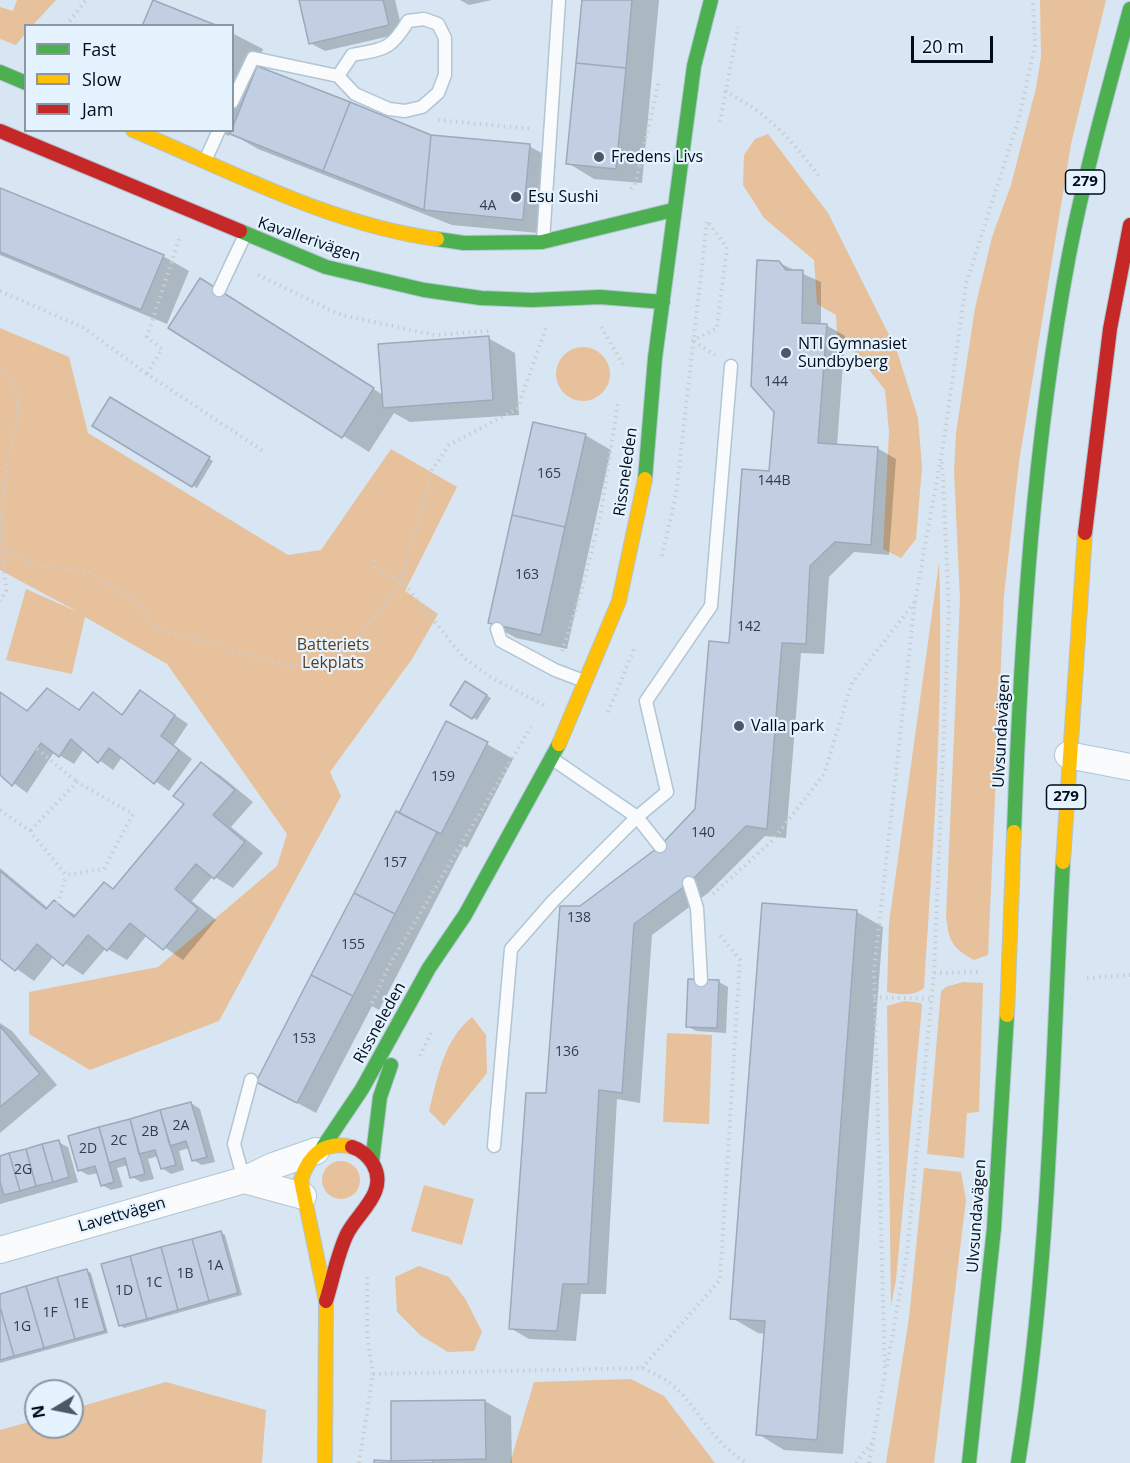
<!DOCTYPE html>
<meta charset="utf-8">
<style>
body{margin:0}
#map{position:relative;width:1130px;height:1463px;overflow:hidden;background:#d7e6f2;font-family:"Open Sans",sans-serif}
canvas{display:block}
.legend{position:absolute;left:24px;top:24px;width:210px;height:108px;box-sizing:border-box;background:#e5f3fe;border:2px solid #8997a4;margin:0;padding:8px 10px;list-style:none;font-size:18px;color:#000c1c}
.legend li{display:flex;align-items:center;gap:12px;height:30px}
.legend b{width:30px;border:2px solid #8997a4}
.north{position:absolute;left:24px;top:1379px;width:60px;height:60px;box-sizing:border-box;background:#e5f3fe;border:2px solid #8997a4;border-radius:50%;rotate:260deg;font-size:16px;font-weight:700;line-height:24px;text-align:center;color:#000c1c}
.north::after{content:'';display:block;margin:auto;width:21px;height:27px;background:#4b5867;clip-path:polygon(50% 0,100% 100%,50% 72%,0 100%)}
.scale{position:absolute;left:911px;top:36px;width:82px;height:27px;box-sizing:border-box;border:3px solid #000c1c;border-top:0;padding-left:8px;font-size:18px;line-height:21px;white-space:nowrap;color:#000c1c;-webkit-text-stroke:4px #e5f3fe;paint-order:stroke}
</style>
<div id="map">
<canvas width="1130" height="1463"></canvas>
<ul class="legend">
<li><b style="height:8px;background:#4caf50"></b>Fast</li>
<li><b style="height:8px;background:#ffc107"></b>Slow</li>
<li><b style="height:8px;background:#c62828"></b>Jam</li>
</ul>
<div class="north">N</div>
<div class="scale">20 m</div>
</div>
<script>
const c = document.querySelector('canvas').getContext('2d');
c.lineJoin = 'round';
function paint(path, color) {
  c.fillStyle = color;
  c.fill(path, 'evenodd');
}
function trace(path, color, width, dash) {
  c.strokeStyle = color;
  c.lineWidth = width;
  c.lineCap = dash ? 'butt' : 'round';
  c.setLineDash(dash || []);
  c.stroke(path);
}
function drawText(font, color, halo, rows, align = 'center') {
  c.font = font + ' "Open Sans",sans-serif';
  c.lineWidth = 4.5;
  c.setLineDash([]);
  c.textBaseline = 'middle';
  c.strokeStyle = halo;
  c.fillStyle = color;
  for (const [text, x, y, turn = 0] of rows) {
    c.save();
    c.translate(x, y);
    c.rotate((+turn || 0) * Math.PI / 180);
    c.textAlign = isNaN(turn) ? turn : align;
    if (halo) c.strokeText(text, 0, 0);
    c.fillText(text, 0, 0);
    c.restore();
  }
}
paint(new Path2D(`
 M17,0H56L33,25L26,26L25,34L16,45L0,39V7L13,11Z
 M1040,0H1106L1071,144L1019,462L1004,595L988,955L974,960C951,947 949,941 946,916L960,599L954,471L956,433L975,308L992,237L1011,185L1036,88L1041,57Z
 M768,134L828,213L897,351L918,418L922,467L916,539L901,558L883,549L889,432L885,390L859,357L837,335L836,315L817,304L814,260L764,218L743,185L744,155L755,139Z
 M0,328L69,357L88,433L288,555L321,550L391,449L457,487L405,591L438,614L412,659L330,772L341,796L219,1021L90,1070L29,1034V992L158,967L277,866L287,834L167,664L85,617L72,674L6,660L26,589L78,612L0,570Z
 M556 374a27 27 0 1 1 54 0a27 27 0 1 1-54 0Z
 M939,563C944,705 933,847 924,988C915,996 899,995 887,992L889,923Z
 M963,982L983,983L979,1112L967,1113L964,1158L927,1154L941,991L946,987Z
 M904,1001L921,1003L922,1006L896,1280L891,1306L887,1006Z
 M472,1017L486,1035L487,1073L444,1126L429,1111C438,1076 443,1041 472,1017Z
 M667,1033L712,1035L709,1124L663,1122Z
 M322 1180a19 19 0 1 1 38 0a19 19 0 1 1-38 0Z
 M924,1168L961,1172L966,1200L934,1463H886L909,1318Z
 M424,1185L474,1199L462,1245L411,1231Z
 M419,1266L449,1277L466,1300L482,1332L474,1351L448,1352L420,1335L397,1312L395,1277Z
 M631,1379L664,1396L715,1463H510L534,1382Z
 M166,1382L266,1410L262,1463H0V1430L36,1420V1427H72V1409Z`), '#e6c19c');
paint(new Path2D(`
 M301,0H395L403,33L325,51L310,43Z
 M460,0H492L469,5Z
 M583,0H659L642,183L594,179L568,163Z
 M232,33L263,49L256,67L431,136L529,146L556,161L549,234L452,225L258,149L230,133L229,136L215,130H232Z
 M0,189L163,256L189,271L167,324L0,255Z
 M779,263L821,282V325H826L845,336L837,446L877,448L896,459L889,555L854,552L829,577L824,654L801,653L786,838L765,836L708,893L652,935L640,1103L617,1099L606,1294H581L576,1341L529,1339L510,1328L580,908L661,847L696,809L770,472L776,411Z
 M226,295L383,395L488,338L515,353L519,415L410,422L394,413L369,452L170,327Z
 M111,399L213,461L197,488L94,426Z
 M585,435L611,450L567,649L516,638L490,623Z
 M466,683L491,698L477,720L452,704Z
 M141,692L188,724L174,745L192,759L169,791L122,757L113,770L84,749L74,764L54,752L27,793L0,773V694L28,712L80,711L93,694L123,715Z
 M487,744L513,759L467,848L464,846L379,1010L372,1006L316,1113L277,1092L399,815Z
 M202,764L220,775L253,802L231,827L263,853L233,888L213,876L192,901L216,920L183,960L147,935L127,960L106,948L83,975L54,956L34,981L0,957V868L48,908L54,902L77,916L104,884L115,890L186,804Z
 M857,912L883,927L843,1454L784,1450L758,1434L765,1334L758,1333L732,1318Z
 M719,982L728,987L726,1033L696,1031L687,1026Z
 M0,1023L12,1031L57,1085L0,1133Z
 M191,1103L200,1109L215,1162L202,1165L193,1160L189,1148L179,1151L184,1170L171,1174L162,1168L158,1156L148,1159L154,1179L141,1182L132,1177L128,1165L117,1168L123,1187L111,1190L102,1185L99,1173L88,1175L79,1170L70,1137Z
 M58,1142L68,1147L78,1182L0,1204V1158Z
 M221,1232L225,1235L242,1295L124,1328L120,1325Z
 M87,1271L91,1273L108,1333L0,1363V1295Z
 M485,1401L511,1416L512,1463H375L393,1462Z`), '#0003');
const building = new Path2D(`
 M153,0L218,26H142Z
 M299,0H383L389,25L309,44Z
 M582,0H632L626,68L576,63Z
 M576,63L626,68L616,169L566,164Z
 M257,66L350,102L323,171L230,134Z
 M350,102L431,135L424,210L323,171Z
 M431,135L530,144L523,220L424,210Z
 M0,188L164,255L141,310L0,252Z
 M757,260L779,261L786,270H803L802,323L827,324L818,443L878,447L871,545L835,542L810,566L806,644L782,643L767,829L746,826L689,883L634,924L622,1093L599,1090L588,1284H563L557,1331L509,1329L526,1093H546L560,906H580L660,846L695,809L709,641L729,643L742,469L769,471L774,412L751,386Z
 M200,278L374,388L342,438L168,328Z
 M489,336L493,400L383,408L378,344Z
 M110,397L210,457L192,487L92,426Z
 M533,422L586,434L565,527L512,515Z
 M512,515L565,527L541,635L488,623Z
 M465,681L487,695L472,719L450,705Z
 M47,688L79,710L93,692L122,715L140,690L175,715L161,736L179,750L154,784L109,748L98,763L71,739L59,757L41,743L12,786L0,775V692L27,711Z
 M446,721L488,742L441,834L399,813Z
 M201,762L235,790L213,815L245,842L214,879L196,864L175,889L198,909L163,950L130,923L107,951L88,935L63,966L37,944L15,971L0,959V871L46,909L54,900L74,917L104,882L113,889L184,804L173,796Z
 M396,811L437,832L395,914L354,893Z
 M354,893L395,914L353,996L311,975Z
 M762,903L857,910L817,1440L756,1435L765,1321L730,1319Z
 M311,975L353,996L297,1103L256,1082Z
 M688,979L719,980L717,1028L686,1027Z
 M0,1026L40,1074L0,1107Z
 M191,1102L207,1157L192,1161L186,1141L170,1146L160,1110Z
 M160,1110L176,1165L161,1169L155,1150L139,1154L130,1119Z
 M130,1119L145,1174L130,1178L125,1158L109,1163L99,1127Z
 M99,1127L114,1182L101,1186L95,1166L78,1171L68,1136Z
 M59,1140L69,1177L53,1182L42,1144Z
 M42,1144L53,1182L36,1186L26,1149Z
 M26,1149L36,1186L20,1191L9,1153Z
 M9,1153L20,1191L4,1195L0,1182V1156Z
 M221,1231L238,1293L209,1301L192,1239Z
 M192,1239L209,1301L178,1310L161,1247Z
 M161,1247L178,1310L147,1319L130,1256Z
 M130,1256L147,1319L119,1326L101,1264Z
 M87,1269L105,1331L75,1339L57,1277Z
 M57,1277L75,1339L44,1348L26,1286Z
 M26,1286L44,1348L14,1356L0,1307V1294Z
 M0,1307L14,1356L0,1360Z
 M485,1400L486,1459L391,1461V1401Z
 M374,1460L391,1461L433,1460V1463H374Z`);
paint(building, '#c2cfe2');
trace(building, '#9ca9bb', 1.5);
const lane = new Path2D(`
 M232,102L253,58L338,76L355,94L389,109L405,111L422,107L438,93L445,75V38L438,24L424,19L408,21C391,50 384,49 352,55L338,76
 M205,161L219,130
 M543,241L559,0
 M219,290L245,235
 M497,629L501,641L555,670L584,681
 M554,760L637,817L660,846
 M689,883L697,908L701,980
 M494,1146L511,949L553,901L637,817L667,792L646,701L711,606L731,366
 M244,1180L234,1144L251,1080`);
const street = new Path2D(`
 M1068,755L1130,767
 M244,1180L303,1196
 M0,1250L244,1180L273,1166L316,1151`);
const fast = new Path2D(`
 M0,72L26,83
 M240,231L326,267L424,290L481,298L532,300L600,297L663,302
 M437,239L464,243L542,242L673,210
 M645,479L655,358L694,66L711,0
 M1014,832C1021,639 1033,445 1069,255C1085,172 1108,91 1130,9
 M323,1147L362,1089L429,968L465,915L559,744
 M372,1162L380,1097L391,1065
 M969,1463L994,1228L1007,1015
 M1018,1463C1050,1265 1052,1062 1063,862`);
const slow = new Path2D(`
 M133,130C231,171 331,225 437,239
 M559,744L619,601L645,479
 M1063,862L1085,533
 M1007,1015L1014,832
 M325,1463L326,1301L301,1180C309,1155 325,1140 352,1147`);
const jam = new Path2D(`
 M0,131L240,231
 M1085,533L1110,329L1130,225
 M326,1301C333,1279 337,1255 347,1234C358,1212 389,1192 373,1164C368,1156 362,1150 352,1147`);
trace(lane, '#b1c5d4', 15);
trace(street, '#b1c5d4', 28);
trace(fast, '#b1c5d4', 16);
trace(slow, '#b1c5d4', 16);
trace(jam, '#b1c5d4', 16);
trace(new Path2D(`
 M66,26L86,0
 M725,91C770,115 788,136 819,176
 M438,120L532,129
 M720,122L738,27
 M631,189L635,185L659,81
 M179,239L147,337L162,349L147,374L266,453
 M258,275L341,315L435,335L491,331
 M0,291L84,328L147,374
 M601,327L623,364
 M692,341L717,328L727,247L707,221
 M694,341L715,355
 M0,369L15,387L18,413L7,465L1,517L6,591L0,601
 M3,549L39,566L89,572L133,599L158,629L285,665L338,666L402,581L374,569V560
 M662,556L676,495L707,222
 M562,651L581,593L601,513L618,401
 M544,705L492,678L463,657L402,581L432,470L449,445L517,409L546,328
 M608,712L634,649
 M37,749L77,782
 M0,810L30,831L66,875L104,869L133,814L77,782L30,831
 M713,894L773,840L824,774L852,683L914,603
 M58,904L66,875
 M934,973L979,972
 M1087,978L1130,975
 M874,997L930,999
 M372,1003L390,964L531,727
 M420,1056L431,1033
 M887,1366L907,1253L934,973L949,609L942,459
 M642,1368L720,1280L740,960L720,935
 M373,1374L642,1368C650,1372 660,1376 667,1381C698,1403 708,1441 747,1463
 M885,1374L874,971L915,601L942,452L966,284L1019,118L1035,45L1033,0
 M359,1463L373,1374L367,1334V1273
 M856,1463L873,1441
 M869,1463L885,1373`), '#c9cdd1', 4, [1.5, 4.5]);
trace(lane, '#f9fbfd', 12);
trace(street, '#f9fbfd', 26);
trace(fast, '#4caf50', 14);
trace(slow, '#ffc107', 14);
trace(jam, '#c62828', 14);
for (const [x, y, r, color] of [
 [599,157,6,"#4b5867"],
 [516,197,6,"#4b5867"],
 [786,353,6,"#4b5867"],
 [739,726,6,"#4b5867"]
]) {
  const dot = new Path2D();
  dot.arc(x, y, r, 0, 2 * Math.PI);
  c.fillStyle = color;
  c.fill(dot);
  trace(dot, '#e5f3fe', 2);
}
drawText('14px', '#303d4e', null, [
 ["4A",488,206],
 ["144",776,382],
 ["165",549,474],
 ["144B",774,481],
 ["163",527,575],
 ["142",749,627],
 ["159",443,777],
 ["140",703,833],
 ["157",395,863],
 ["138",579,918],
 ["155",353,945],
 ["153",304,1039],
 ["136",567,1052],
 ["2A",181,1126],
 ["2B",150,1132],
 ["2C",119,1141],
 ["2D",88,1149],
 ["2G",23,1170],
 ["1A",215,1266],
 ["1B",185,1274],
 ["1C",154,1283],
 ["1D",124,1291],
 ["1E",81,1304],
 ["1F",50,1313],
 ["1G",22,1327]
]);
for (const [x, y, w] of [
 [1085,182,39],
 [1066,797,39]
]) {
  const box = new Path2D();
  box.roundRect(x - w / 2, y - 12, w, 24, 4.5);
  c.fillStyle = '#e5f3fe';
  c.fill(box);
  trace(box, '#000c1c', 1.5);
}
drawText('bold 15px', '#000c1c', null, [
 ["279",1085,182],
 ["279",1066,797]
]);
drawText('16px', '#000c1c', '#e5f3fe', [
 ["Fredens Livs",611,157],
 ["Esu Sushi",528,197],
 ["NTI Gymnasiet",798,344],
 ["Sundbyberg",798,362],
 ["Valla park",751,726]
], 'left');
drawText('16px', '#000c1c', '#e5f3fe', [
 ["Kavallerivägen",309,240,19],
 ["Rissneleden",626,472,-82],
 ["Ulvsundavägen",1002,731,-87],
 ["Rissneleden",380,1023,-61],
 ["Lavettvägen",122,1215,-16],
 ["Ulvsundavägen",977,1216,-86]
]);
drawText('16px', '#5d3c1c', '#e5f3fe', [
 ["Batteriets",333,645],
 ["Lekplats",333,663]
]);
</script>
